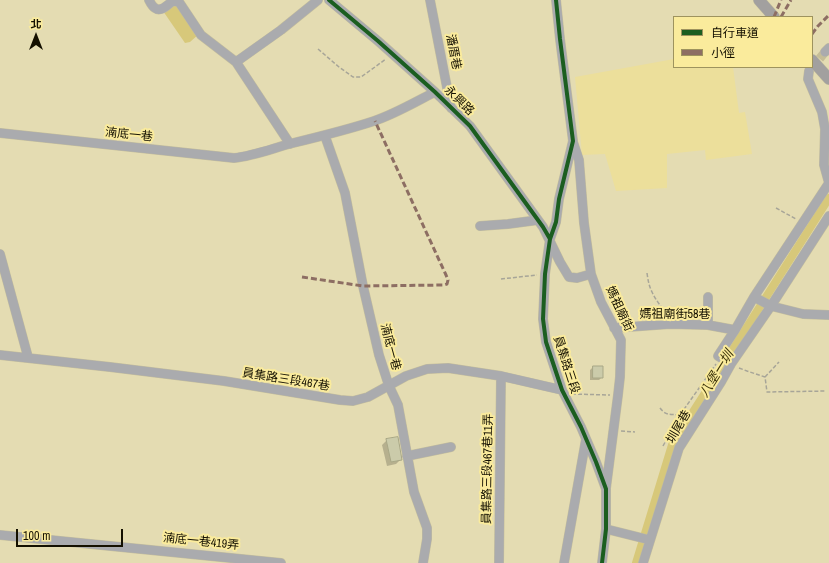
<!DOCTYPE html>
<meta charset="utf-8">
<style>
body{margin:0}
#map{position:relative;width:829px;height:563px;overflow:hidden;background:#e4dcb2;font-family:"Archivo Narrow","Noto Sans TC",sans-serif}
canvas{display:block}
.legend{position:absolute;left:673px;top:16px;width:140px;height:52px;box-sizing:border-box;background:#faeb9c;border:1px solid #9e935e;margin:0;padding:5px 7px;list-style:none;font-size:12px;color:#141000}
.legend li{display:flex;align-items:center;gap:8px;height:20px}
.legend b{width:20px;border:1px solid #9e935e}
.north{position:absolute;left:16px;top:16px;width:40px;height:40px;-webkit-text-stroke:3px #faeb9c;paint-order:stroke;rotate:0deg;font-size:11px;font-weight:700;line-height:16px;text-align:center;color:#141000}
.north::after{content:'';display:block;margin:auto;width:14px;height:18px;background:#141000;clip-path:polygon(50% 0,100% 100%,50% 72%,0 100%)}
.scale{position:absolute;left:16px;top:529px;width:107px;height:18px;box-sizing:border-box;border:2px solid #141000;border-top:0;padding-left:5px;font-size:12px;line-height:14px;white-space:nowrap;color:#141000;-webkit-text-stroke:3px #faeb9c;paint-order:stroke}
</style>
<div id="map">
<canvas width="829" height="563"></canvas>
<ul class="legend">
<li><b style="height:5px;background:#1b5e20"></b>自行車道</li>
<li><b style="height:5px;background:#8d6e63"></b>小徑</li>
</ul>
<div class="north">北</div>
<div class="scale">100 m</div>
</div>
<script>
const c = document.querySelector('canvas').getContext('2d');
c.lineJoin = 'round';
function paint(path, color) {
  c.fillStyle = color;
  c.fill(path, 'evenodd');
}
function trace(path, color, width, dash) {
  c.strokeStyle = color;
  c.lineWidth = width;
  c.lineCap = dash ? 'butt' : 'round';
  c.setLineDash(dash || []);
  c.stroke(path);
}
function drawText(font, color, halo, rows, align = 'center') {
  c.font = font + ' "Archivo Narrow","Noto Sans TC",sans-serif';
  c.lineWidth = 4;
  c.setLineDash([]);
  c.textBaseline = 'middle';
  c.strokeStyle = halo;
  c.fillStyle = color;
  for (const [text, x, y, turn = 0] of rows) {
    c.save();
    c.translate(x, y);
    c.rotate((+turn || 0) * Math.PI / 180);
    c.textAlign = isNaN(turn) ? turn : align;
    if (halo) c.strokeText(text, 0, 0);
    c.fillText(text, 0, 0);
    c.restore();
  }
}
paint(new Path2D(`
 M674,59V67H733L739,113L745,112L752,154L706,160L705,150L667,154V188L616,191L605,154L582,155L575,77Z`), '#ecdf9b');
paint(new Path2D(`
 M175,3L199,34L190,42L185,43L163,11Z`), '#d7c87a');
paint(new Path2D(`
 M593,367L602,377L599,380H590V370Z
 M387,440L401,459L396,464L387,466L382,445Z`), '#0003');
trace(new Path2D(`
 M636,563L672,445L829,198`), '#d7c87a', 8);
const building = new Path2D(`
 M593,366H603V378H593Z
 M398,437L402,460L391,462L386,439Z`);
paint(building, '#cbcbaa');
trace(building, '#a8a786', 1);
trace(new Path2D(`
 M811,69L825,52`), '#c5bd97', 9, [9, 4.5]);
const minor = new Path2D(`
 M149,0C150,2 153,7 155,8C161,13 168,4 173,1L179,2L201,35L236,62L281,30L318,0
 M329,0L378,41L435,92L470,126L543,227L560,262L569,277L577,278L591,274
 M430,0L451,108
 M556,0L560,39L573,141L559,199L556,222L550,239L545,274L543,319L546,342L562,390L581,427L596,462L606,489V529L602,563
 M825,52L829,48
 M236,62L290,144
 M809,71L808,79L822,112L825,129L824,165L829,183
 M0,133L234,158C253,156 271,149 289,144C318,137 347,130 374,121C395,114 415,102 435,92
 M325,136L345,193L363,286L379,355L389,386L398,405L414,492L427,528V539L423,563
 M573,142L579,160L584,223L591,274L601,302L621,340L620,377L618,395L606,488
 M480,226L508,224L538,220
 M0,254L28,357
 M754,297L771,306L803,314L829,315
 M708,325V297
 M614,328L670,324L708,325L735,330
 M0,355L110,367L224,381L340,400L353,401L368,397L406,376L427,369L448,368L501,376L562,390
 M731,364L718,356L735,330L754,297L829,183
 M407,456L451,447
 M606,529L650,540
 M0,535L281,563
 M499,563L501,376
 M564,563L586,439
 M643,563L679,448L721,382L731,364L771,306L829,216`);
const major = new Path2D(`
 M759,0L774,17
 M812,60L829,79`);
trace(minor, '#c3bd9d', 10);
trace(major, '#c3bd9d', 12);
trace(new Path2D(`
 M318,49L339,67L353,77H361L386,59
 M776,208L796,219
 M647,273C648,280 649,286 652,292C656,301 663,308 667,317
 M501,279L537,275
 M739,368L747,371L765,377L767,392L826,391
 M765,377L779,362
 M572,394L610,395
 M660,408C666,416 670,414 680,415
 M621,431L635,432
 M663,446L680,415L716,364`), '#a7a598', 1.5, [4, 2]);
trace(minor, '#aaabae', 9);
trace(major, '#a2a09f', 11);
trace(new Path2D(`
 M774,17L781,0
 M781,17L791,0
 M812,34L818,26L829,15
 M302,277L363,286L444,285L447,284L448,280L446,275L375,121`), '#8d6e63', 3, [6, 3]);
trace(new Path2D(`
 M329,0L378,41L435,92L470,126L543,227L550,239
 M556,0L560,39L573,141L559,199L556,222L550,239L545,274L543,319L546,342L562,390L581,427L596,462L606,489V529L602,563`), '#1b5e20', 4);
drawText('12px', '#141000', '#faeb9c', [
 ["潘厝巷",453,52,79],
 ["永興路",459,101,44],
 ["湳底一巷",129,135,6],
 ["媽祖廟街",619,309,65],
 ["媽祖廟街58巷",675,315],
 ["湳底一巷",390,347,75],
 ["員集路三段",566,365,72],
 ["員集路三段467巷",286,380,9],
 ["圳尾巷",679,427,-60],
 ["員集路三段467巷11弄",488,469,-89],
 ["湳底一巷419弄",201,542,6]
]);
drawText('italic 13px', '#3c340b', '#faeb9c', [
 ["八堡一圳",717,374,-58]
]);
</script>
